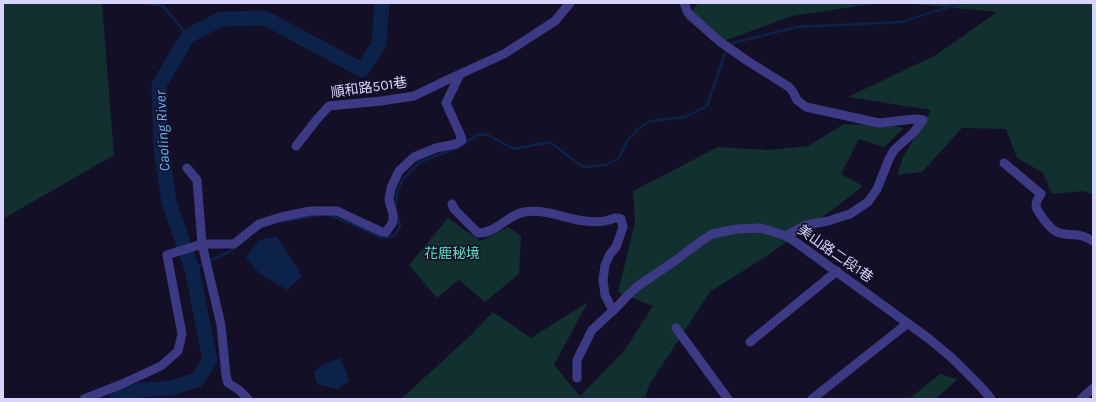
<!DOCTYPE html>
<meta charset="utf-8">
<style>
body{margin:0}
#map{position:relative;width:1096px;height:402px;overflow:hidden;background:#130f26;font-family:Karla,sans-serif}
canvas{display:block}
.frame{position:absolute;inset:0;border:4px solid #d9d4ff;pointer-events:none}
</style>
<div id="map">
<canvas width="1096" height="402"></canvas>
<div class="frame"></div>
</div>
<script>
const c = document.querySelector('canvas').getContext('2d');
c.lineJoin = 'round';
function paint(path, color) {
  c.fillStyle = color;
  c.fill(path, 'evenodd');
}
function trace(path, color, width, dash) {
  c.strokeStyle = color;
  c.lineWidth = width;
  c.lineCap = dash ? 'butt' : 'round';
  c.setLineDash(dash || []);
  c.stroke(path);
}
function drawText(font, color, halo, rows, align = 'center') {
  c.font = font + ' Karla,"Noto Sans TC",sans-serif';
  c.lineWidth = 3;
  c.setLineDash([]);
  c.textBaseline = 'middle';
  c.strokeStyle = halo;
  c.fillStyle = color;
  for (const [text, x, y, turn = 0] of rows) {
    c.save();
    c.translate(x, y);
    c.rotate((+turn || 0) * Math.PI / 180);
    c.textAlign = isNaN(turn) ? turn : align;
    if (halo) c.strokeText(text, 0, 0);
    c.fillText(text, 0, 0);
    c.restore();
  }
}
paint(new Path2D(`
 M3,3H102L114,155L3,219Z
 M698,3H878L792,16L716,44L686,19Z
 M904,3H1093V195L1084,191L1052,194L1043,173L1017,158L1006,129L962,128L922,172L897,175L903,157L931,110L848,97L936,55L997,12Z
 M844,124L885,125L904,128L884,147L859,139L841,174L863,186L839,205L768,255L710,292L649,385L645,399H401L472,334L493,312L531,338L588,302L554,365L580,396L624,351L653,306L618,292L635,223L633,191L718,147L768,150L808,146Z
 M448,218L480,241L508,227L521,236L519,274L485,302L459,280L437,298L409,265Z
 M940,374L958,379L935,399H909Z`), '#12302f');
paint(new Path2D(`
 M277,236L302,276L287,290L259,273L246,257L259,240Z
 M341,358L349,381L337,389L317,384L314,371L324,364Z`), '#0c2248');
trace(new Path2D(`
 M145,3L163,6L188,36
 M731,46L733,43L797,27L901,22L962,3
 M395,208L398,189L404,178L420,162L459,147L479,134L488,135L514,149L550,142L583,167L606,165L619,158L627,141L638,129L650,121L685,117L707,106L724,56L728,50
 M329,215L354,225L381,238L394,236L400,226L397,215
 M280,222L320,215
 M209,261L229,252L236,247
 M192,269L204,263`), '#0c2248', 2.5);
trace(new Path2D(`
 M116,399L140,390L171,388L197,380L210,360L192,269L169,202L161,147L159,85L188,36L221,19L265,18L362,70L379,44L382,3`), '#0c2248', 15);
trace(new Path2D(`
 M684,3L688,13L719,41L746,60L789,87L793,92L797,100L806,107L879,123L915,119L923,120L913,133L894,150L889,159L877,189L868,202L850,214L828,221L806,225L786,236
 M296,146L318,118L329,106L381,101L414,96L447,80L504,54L555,21L570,3
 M1004,163L1041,194C1038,198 1036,202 1036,206C1037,212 1051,230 1057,232C1063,235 1070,234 1076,235C1082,235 1088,238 1093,241
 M187,168L197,180L202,244L221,325L226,376L228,383L239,390L248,399
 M452,204L454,209L478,233C497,233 507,215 524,212C545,208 565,219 585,221C592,222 602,222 609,220C614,218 616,217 621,219L623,227L616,247L610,254L605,265L603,280L605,295L613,311
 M676,328L728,399
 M750,342L837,271
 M577,378V360L592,330L617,307L626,297L638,286L676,260L700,242L712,234L737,229L761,228L786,236L797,243L928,338L952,358L981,387L991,399
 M84,399L122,384L161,366L178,351L182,334L167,255L202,244H234L259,224L281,217L310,211H337L382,232H386L393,222V214L389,200L391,188L399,171L414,157L436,148L456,144L462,140L460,134L446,103L460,74
 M812,399L908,323
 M1081,399L1093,388`), '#3d3a85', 9);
drawText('14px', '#d9d4ff', '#130f26', [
 ["順和路501巷",369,88,-8],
 ["美山路二段1巷",835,254,35]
]);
drawText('14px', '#5fe0c0', '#130f26', [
 ["花鹿秘境",452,254]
]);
drawText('italic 15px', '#62b6ff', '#130f26', [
 ["Caoling River",163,131,-93]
]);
</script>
